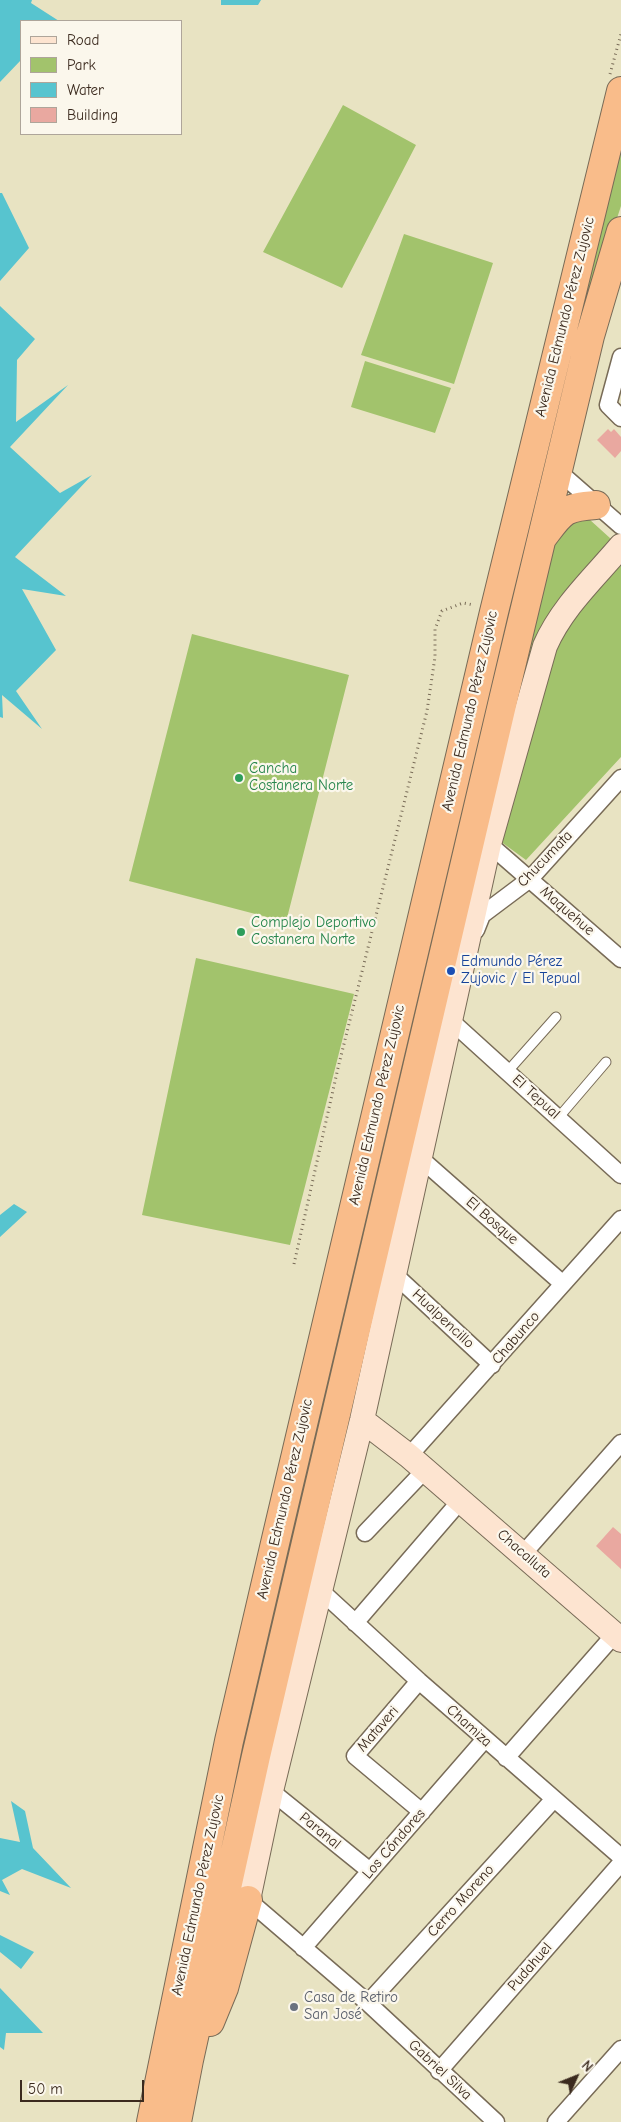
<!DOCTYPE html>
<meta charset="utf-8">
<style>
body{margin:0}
#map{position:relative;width:621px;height:2122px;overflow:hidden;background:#e8e3c2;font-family:"Comic Neue",sans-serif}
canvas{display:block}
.legend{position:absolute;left:20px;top:20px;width:162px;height:115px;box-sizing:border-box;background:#fbf7ec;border:1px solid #aea59a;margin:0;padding:6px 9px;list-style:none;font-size:15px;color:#3b2a1e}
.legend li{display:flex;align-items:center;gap:10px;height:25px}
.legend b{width:25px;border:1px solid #aea59a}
.north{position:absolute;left:551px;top:2052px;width:50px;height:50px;-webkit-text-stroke:4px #fbf7ec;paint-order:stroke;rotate:46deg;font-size:14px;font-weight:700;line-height:20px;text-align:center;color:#3b2a1e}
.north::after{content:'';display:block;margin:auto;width:18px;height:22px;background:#3b2a1e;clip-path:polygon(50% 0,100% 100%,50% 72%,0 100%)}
.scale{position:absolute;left:20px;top:2080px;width:124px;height:22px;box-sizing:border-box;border:2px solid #3b2a1e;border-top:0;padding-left:6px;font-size:15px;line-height:18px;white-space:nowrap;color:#3b2a1e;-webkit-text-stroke:4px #fbf7ec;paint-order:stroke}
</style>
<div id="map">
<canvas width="621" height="2122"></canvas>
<ul class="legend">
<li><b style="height:6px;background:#fde4d0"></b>Road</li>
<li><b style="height:14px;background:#a2c36c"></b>Park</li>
<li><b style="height:14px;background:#57c4cf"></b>Water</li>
<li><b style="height:14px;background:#e9a8a0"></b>Building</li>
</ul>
<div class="north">N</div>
<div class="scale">50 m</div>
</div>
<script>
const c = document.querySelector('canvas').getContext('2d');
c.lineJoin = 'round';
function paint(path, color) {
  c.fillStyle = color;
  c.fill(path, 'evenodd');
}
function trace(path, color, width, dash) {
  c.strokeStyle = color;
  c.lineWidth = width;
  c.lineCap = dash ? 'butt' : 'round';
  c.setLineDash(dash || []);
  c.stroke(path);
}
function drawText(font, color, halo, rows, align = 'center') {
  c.font = font + ' "Comic Neue",sans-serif';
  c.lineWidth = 4.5;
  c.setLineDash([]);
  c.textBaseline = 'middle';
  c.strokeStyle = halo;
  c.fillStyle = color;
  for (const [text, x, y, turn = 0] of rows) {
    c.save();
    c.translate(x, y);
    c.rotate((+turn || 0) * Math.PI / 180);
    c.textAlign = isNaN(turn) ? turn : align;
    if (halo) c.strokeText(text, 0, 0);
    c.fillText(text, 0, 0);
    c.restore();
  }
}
paint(new Path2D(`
 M343,105L416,145L342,288L263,252Z
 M621,118V206L599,273L547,481L621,548V757L526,860L500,841L489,844L450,845Z
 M404,234L493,263L454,384L361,355Z
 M365,361L451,388L435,433L351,407Z
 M192,634L349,675L286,922L129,881Z
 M196,958L354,994L290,1245L142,1215Z`), '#a2c36c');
paint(new Path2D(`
 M0,0H32L31,3L59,21H21V60L0,82Z
 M221,0H261L258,5H221Z
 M0,193H2L29,248L0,281Z
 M0,306L35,339L17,360L16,422L68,385L10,447L60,493L92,475L15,557L66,596L22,589L56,650L16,691L42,729L2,695L3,718L0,717Z
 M14,1204L27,1212L0,1237V1215Z
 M11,1801L25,1811L33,1848L71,1888L22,1869L2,1880L10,1895L0,1891V1838L20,1842Z
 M0,1935L34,1952L21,1969L0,1952Z
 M0,1988L43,2033H6L4,2050L0,2047Z`), '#57c4cf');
paint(new Path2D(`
 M608,429L611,432L614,429L621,437V451L615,458L597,440Z
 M613,1527L621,1534V1569L596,1546Z`), '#e9a8a0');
const lane = new Path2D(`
 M508,1071L556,1017
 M559,1117L606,1062`);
const street = new Path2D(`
 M621,357L608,405L621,418
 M558,471L621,526
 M489,844L621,959
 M476,930L482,915L530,879L621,778
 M450,1020L621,1175
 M420,1158L563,1284
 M394,1274L492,1365
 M409,1456L621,1219
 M365,1533L425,1470
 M523,1554L621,1443
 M321,1591L419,1681L621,1857
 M355,1623L461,1500
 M419,1681L355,1756L422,1812
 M506,1758L615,1634
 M271,1791L370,1871
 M248,1900L368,2003L496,2122
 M303,1948L485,1739
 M368,2003L554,1799
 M439,2071L621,1863
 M556,2122L621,2049`);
const secondary = new Path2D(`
 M362,1420L409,1456L621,1640
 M248,1900L271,1791L362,1420L489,844L545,646C562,607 594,578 621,546`);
const highway = new Path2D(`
 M543,537C562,512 563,507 596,505
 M210,2022L224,1988L248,1900
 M151,2122L229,1741L276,1539L494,612L621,91
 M177,2122L189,2060L256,1756L504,696L590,336L621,231`);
trace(lane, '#786b57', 11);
trace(street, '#786b57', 19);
trace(secondary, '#786b57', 26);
trace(highway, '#786b57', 30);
trace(new Path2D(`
 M610,74L621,34
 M294,1264L338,1068L427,711L435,657V629L442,611L463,603L474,605`), '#786b57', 3, [1, 4]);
trace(lane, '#fff', 9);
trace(street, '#fff', 16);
trace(secondary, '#fde4d0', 24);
trace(highway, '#f9bc8a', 28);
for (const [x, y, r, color] of [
 [239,778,5,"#2e9e5b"],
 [241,932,5,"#2e9e5b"],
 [451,971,5,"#1a4fb4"],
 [294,2007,5,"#6b7280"]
]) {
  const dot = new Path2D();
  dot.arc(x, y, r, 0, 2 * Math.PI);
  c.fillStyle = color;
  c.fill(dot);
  trace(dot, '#fbf7ec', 2);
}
drawText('15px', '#3b2a1e', '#fbf7ec', [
 ["Avenida Edmundo Pérez Zujovic",565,317,-76],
 ["Avenida Edmundo Pérez Zujovic",470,711,-77],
 ["Chucumata",545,859,-46],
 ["Maquehue",567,911,41],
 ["El Tepual",536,1097,42],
 ["Avenida Edmundo Pérez Zujovic",377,1105,-77],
 ["El Bosque",492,1221,41],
 ["Hualpencillo",443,1319,43],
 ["Chabunco",516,1338,-49],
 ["Avenida Edmundo Pérez Zujovic",285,1499,-77],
 ["Chacalluta",524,1554,41],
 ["Chamiza",469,1726,42],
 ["Mataveri",378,1729,-49],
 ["Paranal",320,1831,39],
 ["Los Cóndores",394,1844,-49],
 ["Avenida Edmundo Pérez Zujovic",198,1895,-78],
 ["Cerro Moreno",461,1901,-48],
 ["Pudahuel",530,1967,-49],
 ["Gabriel Silva",440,2070,43]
]);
drawText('15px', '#27864d', '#fbf7ec', [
 ["Cancha",249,769],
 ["Costanera Norte",249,786],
 ["Complejo Deportivo",251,923],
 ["Costanera Norte",251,940]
], 'left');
drawText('15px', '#164399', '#fbf7ec', [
 ["Edmundo Pérez",461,962],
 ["Zujovic / El Tepual",461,979]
], 'left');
drawText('15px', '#5b616d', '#fbf7ec', [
 ["Casa de Retiro",304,1998],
 ["San José",304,2015]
], 'left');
</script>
